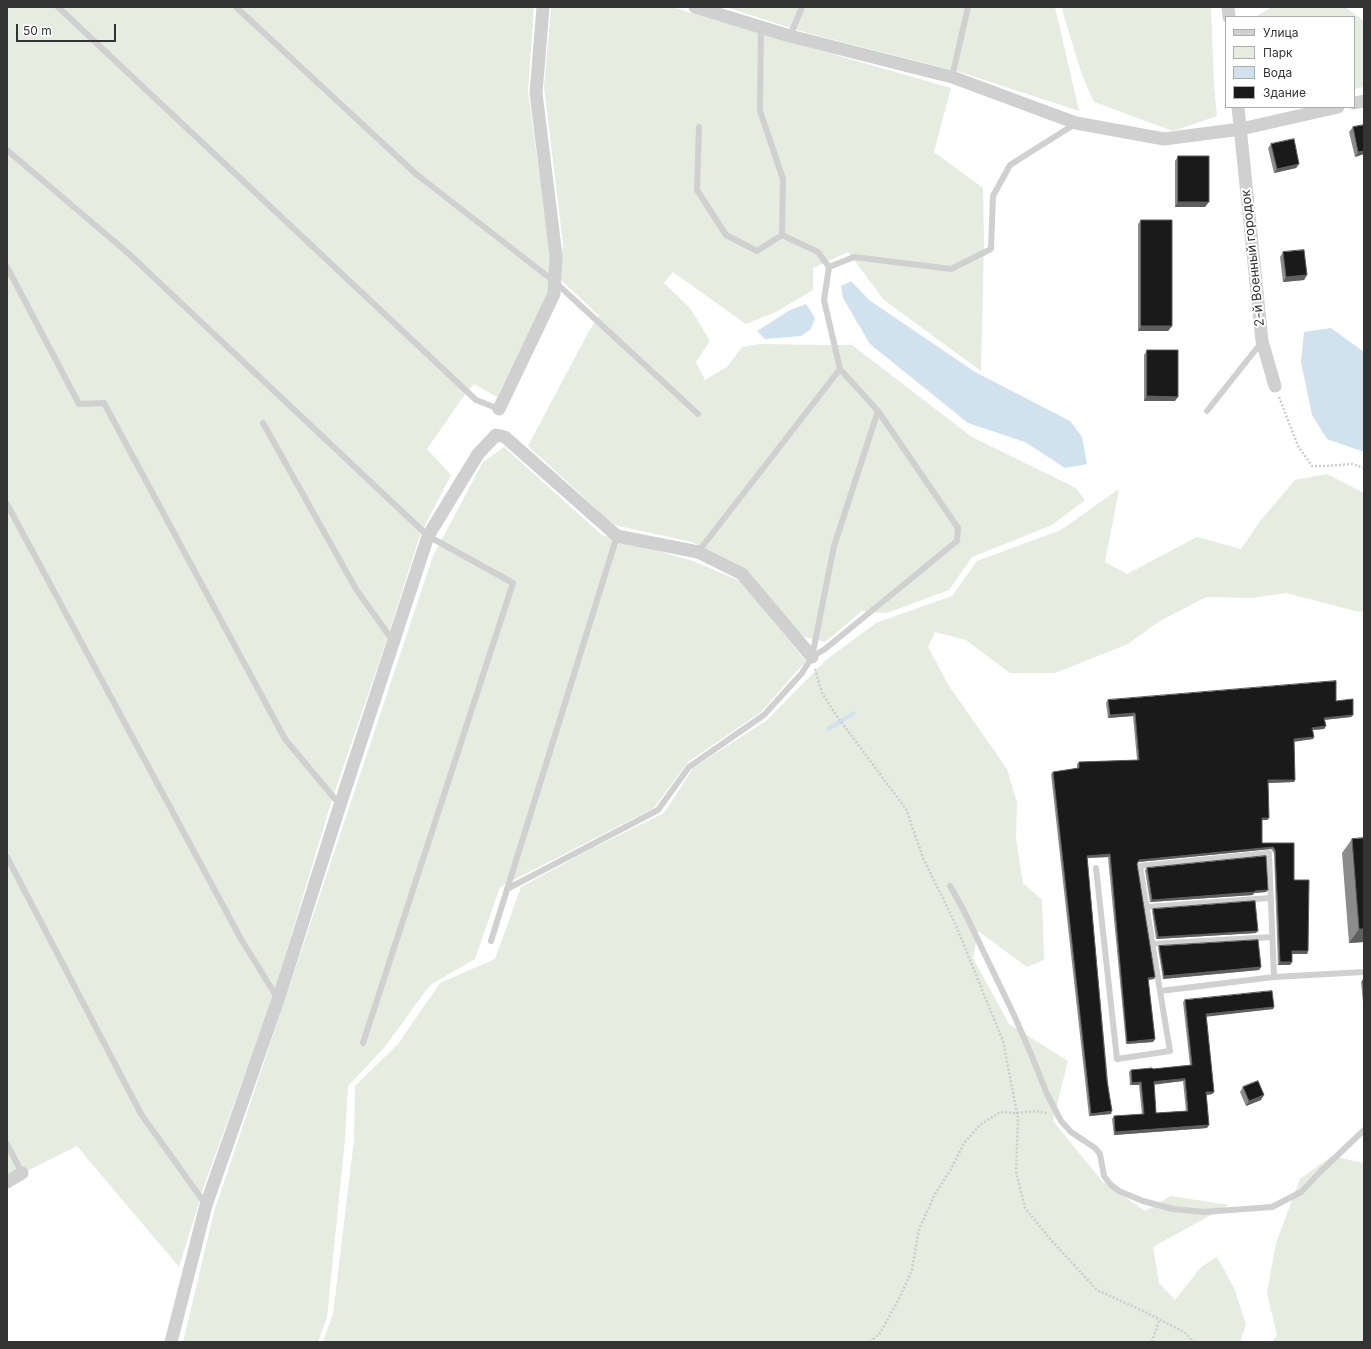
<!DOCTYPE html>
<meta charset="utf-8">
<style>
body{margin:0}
#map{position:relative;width:1371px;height:1349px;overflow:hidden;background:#fff;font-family:Inter,sans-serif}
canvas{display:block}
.frame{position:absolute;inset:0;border:8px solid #333;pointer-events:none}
.legend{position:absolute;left:1225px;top:16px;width:130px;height:92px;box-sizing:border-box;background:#fff;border:1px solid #adadad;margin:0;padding:5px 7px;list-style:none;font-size:12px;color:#333}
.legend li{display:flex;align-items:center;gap:8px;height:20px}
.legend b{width:20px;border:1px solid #adadad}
.scale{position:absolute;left:16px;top:24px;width:100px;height:18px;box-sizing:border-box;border:2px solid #333;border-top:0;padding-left:5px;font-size:12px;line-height:14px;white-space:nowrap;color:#333;-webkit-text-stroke:3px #fff;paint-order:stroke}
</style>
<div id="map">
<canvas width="1371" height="1349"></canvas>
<div class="frame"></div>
<ul class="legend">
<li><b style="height:5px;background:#d0d0d0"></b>Улица</li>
<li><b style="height:11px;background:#e6ecdf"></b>Парк</li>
<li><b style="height:11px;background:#cfe2ee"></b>Вода</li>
<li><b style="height:11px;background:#1a1a1a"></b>Здание</li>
</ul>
<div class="scale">50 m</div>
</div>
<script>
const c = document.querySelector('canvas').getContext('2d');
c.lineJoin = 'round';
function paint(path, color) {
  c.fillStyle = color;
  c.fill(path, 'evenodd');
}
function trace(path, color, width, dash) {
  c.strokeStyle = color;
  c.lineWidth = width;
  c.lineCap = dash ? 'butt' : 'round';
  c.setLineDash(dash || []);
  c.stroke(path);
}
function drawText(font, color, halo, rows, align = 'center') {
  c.font = font + ' Inter,sans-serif';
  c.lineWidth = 4;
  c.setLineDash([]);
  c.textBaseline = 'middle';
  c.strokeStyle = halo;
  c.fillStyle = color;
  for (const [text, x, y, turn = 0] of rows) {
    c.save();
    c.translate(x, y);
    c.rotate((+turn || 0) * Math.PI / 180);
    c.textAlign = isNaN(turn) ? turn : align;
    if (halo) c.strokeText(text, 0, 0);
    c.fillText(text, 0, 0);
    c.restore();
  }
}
paint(new Path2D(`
 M7,7H534L528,91L550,255L548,293L497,397L474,384L461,400L427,449L451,475L420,535L385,645L330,806L270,1006L206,1180L179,1267L77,1146L7,1181Z
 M551,7H672L787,41L951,88L934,152L983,188L984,243L981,371L884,300L848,252L813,268V290L778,311L746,324L673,272L664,283L690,308L710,341L696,362L705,380L727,367L742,347L760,344L824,345H852L972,437L1076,488L1085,500L1052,525L972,557L949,590L887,613L862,611L825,642L804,637L746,572L692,542L614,525L528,446L589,331L599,316L560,279L563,244L544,87Z
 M726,7H1055L1079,111L960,72L800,31Z
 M1062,7H1211L1214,87L1217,116L1173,131L1094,102L1082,75L1063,13Z
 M1272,7H1345L1364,21V87L1354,89V17H1255Z
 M504,447L602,535L693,561L740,581L806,661L761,712L688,762L654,808L500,887L475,959L430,985L384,1048L348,1086L345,1139L327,1317L318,1342H183L214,1212L433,556L483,462Z
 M1327,474L1364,493V611L1359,612L1286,593L1252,598L1206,597L1158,622L1128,644L1055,673H1010L966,640L935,632L928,647L949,686L1007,769L1017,803L1016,838L1023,883L1042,900L1044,960L1027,967L978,931L973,958L1009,1024L1068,1061L1053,1121L1102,1181L1145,1211L1171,1196L1229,1205L1153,1247L1159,1283L1175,1300L1201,1267L1217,1257L1235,1290L1246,1325L1240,1342H323L333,1314L354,1140L355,1086L398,1044L440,983L495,959L521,887L593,848L664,813L693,768L767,720L826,660L876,623L952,596L977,561L1061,530L1119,489L1105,562L1127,574L1197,537L1241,549L1261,520L1295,480Z
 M1332,1156L1364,1163V1342H1272L1277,1335L1267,1293L1276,1243L1300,1179Z`), '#e6ecdf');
paint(new Path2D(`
 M851,281L869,300L975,372L1070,421L1082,437L1087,464L1065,468L1025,442L968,423L870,344L843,298L841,286Z
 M806,304L815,318L811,329L801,336L765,339L757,331L790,310Z
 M1331,328L1364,352V452L1327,439L1312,415L1301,362L1304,332Z`), '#cfe2ee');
trace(new Path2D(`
 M828,729L854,713`), '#cfe2ee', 4);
trace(new Path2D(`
 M1279,397L1298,446L1312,466H1327L1352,464L1364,468
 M815,669L822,693L836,715L906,809L923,858L954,921L1003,1041L1018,1118L1016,1172L1025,1208L1051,1240L1097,1290L1143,1311L1184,1332L1194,1342
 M870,1342L880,1333L898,1301L912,1270L919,1229L935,1194L951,1169L964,1143L980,1125L1000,1112L1017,1113L1035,1111L1047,1113
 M1152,1342L1159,1320`), '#cdcdcd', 2.5, [2, 2]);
trace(new Path2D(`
 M58,7L476,400L499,409
 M236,7L416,174L555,282L698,414
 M761,27L760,111L783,179L782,235L818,252L829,267L824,300L840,369L878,411L958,528L957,541L825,649L812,657
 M790,36L802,7
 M952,77L968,7
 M699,127L697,190L726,235L757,251L782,235
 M7,150L129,254L428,536L513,583L363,1043
 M7,267L79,404L104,403L285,739L340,805
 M829,267L854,257L951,269L991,249L993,196L1010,165L1075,124
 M1207,411L1261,343
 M263,423L356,589L393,641
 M7,504L241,939L278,999
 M698,552L840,369
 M7,857L141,1114L206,1205
 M1096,868L1117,1059L1170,1051L1160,991
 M950,886L963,909L1014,1015L1031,1054L1047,1094L1061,1121L1071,1132L1095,1148L1100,1154L1104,1176L1111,1185L1119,1191L1143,1201L1173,1209L1204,1212L1272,1207L1301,1192L1320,1172L1364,1130
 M507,889L658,810L689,767L764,715L802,673L812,657L834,546L878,411
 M1147,907L1270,898
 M491,941L617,536
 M1152,944L1272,937
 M1274,977L1269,853L1140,866L1160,991L1274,977L1364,972
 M7,1144L22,1173`), '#d0d0d0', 6);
trace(new Path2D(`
 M695,7L790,36L952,77L1076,123L1164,139L1241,129L1338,107
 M1228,7L1229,17
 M1354,103L1364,101
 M1238,107L1262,341L1275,386
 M499,409L554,294L556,256L536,93L543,7
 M7,1182L22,1173
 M171,1342L206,1205L278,1000L340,805L428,536L478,454L496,435L505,437L617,536L698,552L742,574L812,657`), '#d0d0d0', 13);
paint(new Path2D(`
 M1353,127L1364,154L1355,157L1349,132Z
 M1271,144L1299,164L1296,168L1274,173L1268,148Z
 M1178,156L1205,207H1175V161Z
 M1141,220L1172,326L1168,331H1138V224Z
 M1283,252L1307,275L1304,280L1283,282L1280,257Z
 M1147,350L1175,401H1144V355Z
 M1108,700L1336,701L1353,715L1351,717L1324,720L1326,726L1324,729L1313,730L1314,737L1313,739L1294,741L1295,780L1294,782L1268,783L1269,818L1267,820H1262V843H1294V880L1308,951L1307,954H1292V962L1290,965H1278L1274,853L1271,849L1138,862L1137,864L1155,977L1154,979L1148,980L1155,1039L1153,1042L1126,1044L1108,857L1087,858L1111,1114L1089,1116L1051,774L1053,772L1077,768V764L1079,762L1137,760L1133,716L1108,718L1106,703Z
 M1352,839L1364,942L1349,943L1342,853Z
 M1147,868L1266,892L1254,893L1253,895L1150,902L1145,870Z
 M1153,909L1256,933L1156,939L1152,911Z
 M1159,946L1261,967L1259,970L1163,979L1158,948Z
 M1363,980H1364V1002H1363L1361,982Z
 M1185,1000L1274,1007L1273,1009L1206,1016L1214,1092L1212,1094L1207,1095V1128L1114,1135L1112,1119L1114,1116L1142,1114L1139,1085H1130L1129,1072L1131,1070L1153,1069L1190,1065L1183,1002ZM1183,1081L1186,1111L1156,1113L1154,1084Z
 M1243,1087L1261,1100L1246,1106L1240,1092Z`), '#8c8c8c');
paint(new Path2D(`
 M1364,151V154L1355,157L1358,152Z
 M1299,164L1296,168L1274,173L1277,169Z
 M1178,202H1209L1205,207H1175Z
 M1307,275L1304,280L1283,282L1286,277Z
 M1141,326H1172L1168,331H1138Z
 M1147,396L1178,397L1175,401H1144Z
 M1135,713L1133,716L1108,718L1110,715Z
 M1353,715L1351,717L1322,720L1324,718Z
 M1326,726L1324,729L1310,730L1312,728Z
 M1314,737L1313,739L1293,742L1294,739Z
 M1268,780H1295L1294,782L1266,783Z
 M1262,818H1269L1267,820H1260Z
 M1273,847L1271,849L1138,862L1139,860Z
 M1110,854L1108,857L1085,858L1087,856Z
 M1268,890L1266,892L1254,893L1253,895L1150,902L1152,900Z
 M1359,929H1364V942L1349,943Z
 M1258,931L1256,933L1156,939L1158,937Z
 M1292,951H1308L1307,954H1290Z
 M1280,962H1292L1290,965H1278Z
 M1261,967L1259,970L1163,979L1164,976Z
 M1155,977L1154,979L1146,980L1148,978Z
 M1274,1007L1273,1009L1204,1017L1206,1014Z
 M1155,1039L1153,1042L1126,1044L1127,1042Z
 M1185,1079L1183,1081L1152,1085L1154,1082Z
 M1141,1082L1139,1085H1130L1132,1083Z
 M1206,1092H1214L1212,1094L1205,1095Z
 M1264,1095L1261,1100L1246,1106L1249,1101Z
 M1112,1111L1111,1114L1089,1116L1091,1114Z
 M1209,1125L1207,1128L1114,1135L1115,1132Z`), '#5f5f5f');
const building = new Path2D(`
 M1364,125V151L1358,152L1353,127Z
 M1294,139L1299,164L1277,169L1271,144Z
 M1178,156H1209V202H1178Z
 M1141,220H1172V326H1141Z
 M1304,250L1307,275L1286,277L1283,252Z
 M1147,350H1178V397L1147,396Z
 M1336,681V701L1353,699V715L1324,718L1326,726L1312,728L1314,737L1294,739L1295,780H1268L1269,818H1262V843H1294V880H1309L1308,951H1292V962H1280L1275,850L1273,847L1139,860L1137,864L1155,977L1148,978L1155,1039L1127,1042L1110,854L1087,856L1107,1081L1112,1111L1091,1114L1053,772L1079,768V762L1139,760L1135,713L1110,715L1108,700Z
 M1364,838V929H1359L1352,839Z
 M1266,856L1268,890L1255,891V892L1152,900L1147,868Z
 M1255,901L1258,931L1158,937L1153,909Z
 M1258,940L1261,967L1164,976L1159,946Z
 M1363,980H1364V991Z
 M1272,991L1274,1007L1206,1014L1214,1092H1206L1209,1125L1115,1132L1114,1116L1144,1114L1141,1082L1132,1083L1131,1070L1152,1068L1153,1069L1192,1065L1185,1000ZM1185,1079L1188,1111L1156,1113L1154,1082Z
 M1258,1081L1264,1095L1249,1101L1243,1087Z`);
paint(building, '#1a1a1a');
trace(building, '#5f5f5f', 1);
drawText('13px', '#333', '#fff', [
 ["2-й Военный городок",1253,258,-96]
]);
</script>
